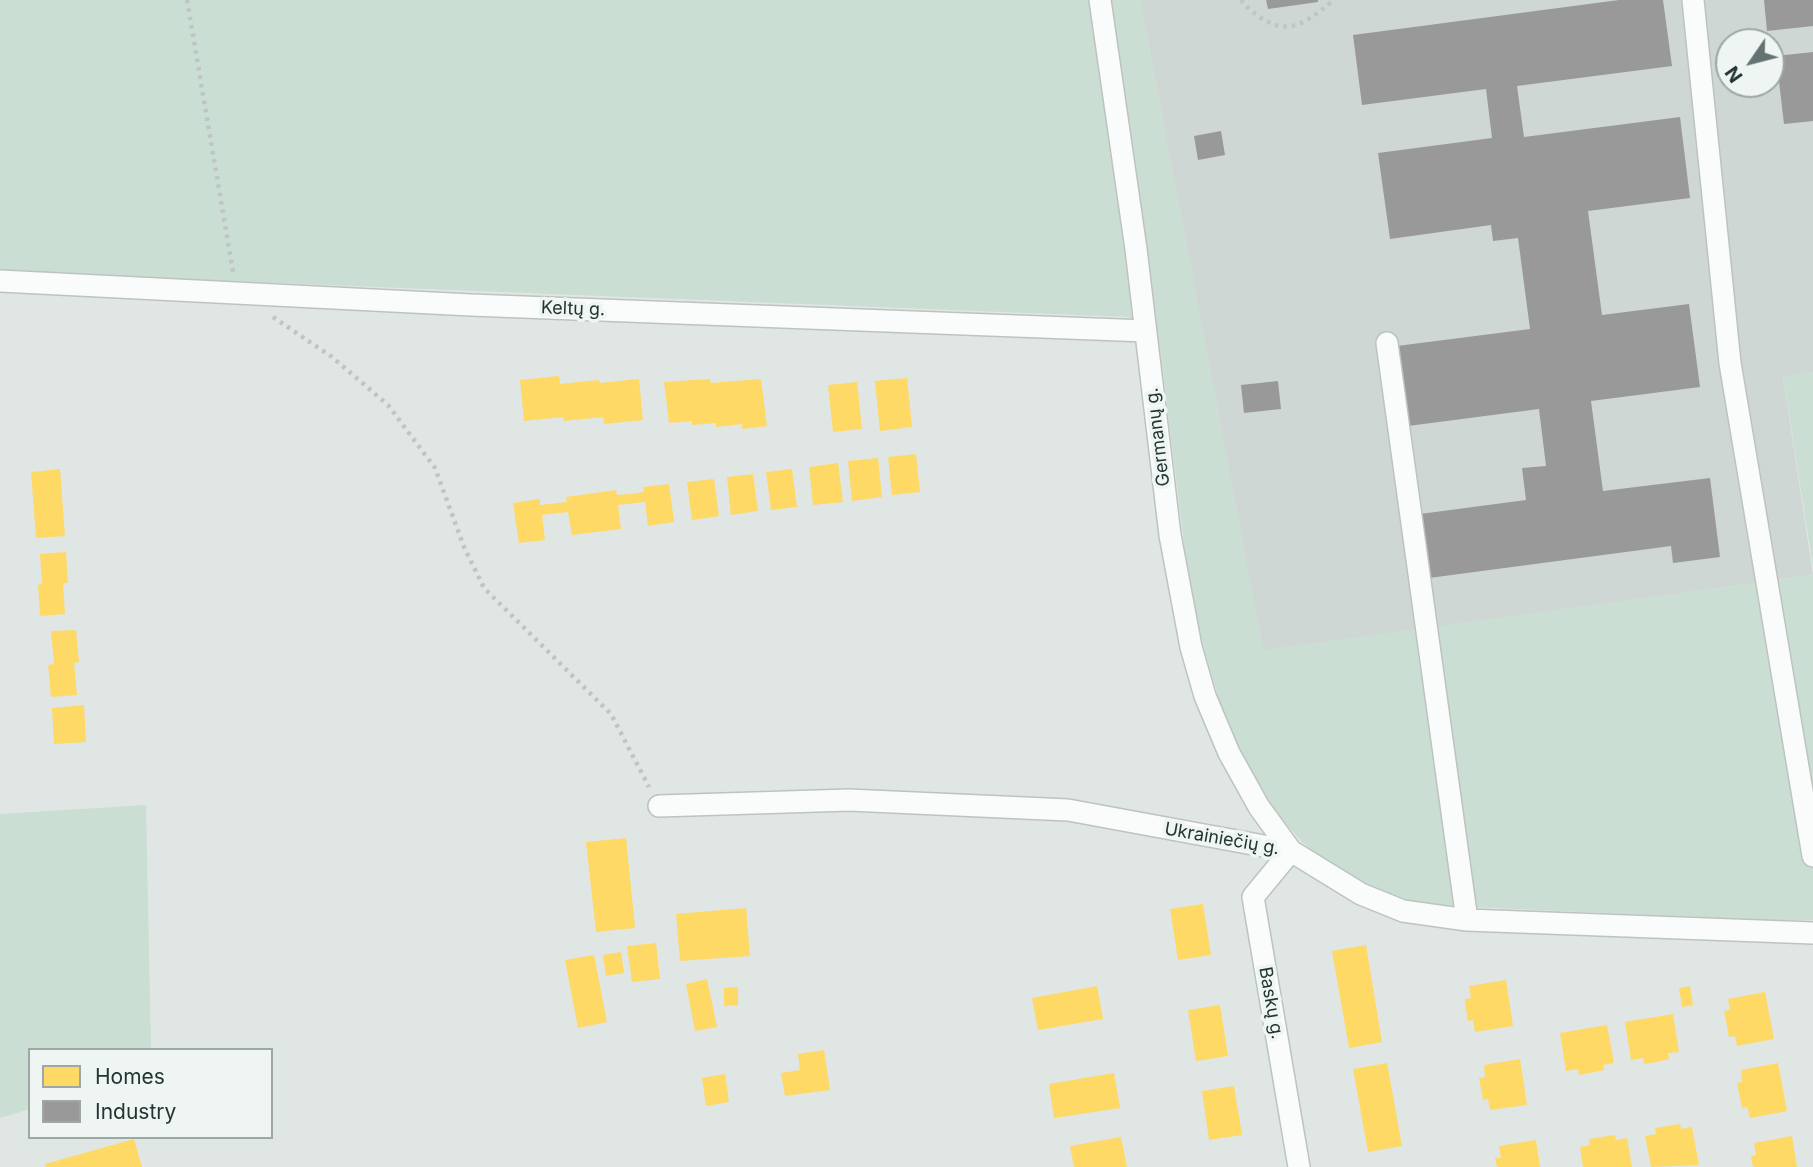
<!DOCTYPE html>
<meta charset="utf-8">
<style>
body{margin:0}
#map{position:relative;width:1813px;height:1167px;overflow:hidden;background:#e0e6e4;font-family:Inter,sans-serif}
canvas{display:block}
.legend{position:absolute;left:28px;top:1048px;width:245px;height:91px;box-sizing:border-box;background:#eef5f2;border:2px solid #9ca8a6;margin:0;padding:9px 12px;list-style:none;font-size:21px;color:#223533}
.legend li{display:flex;align-items:center;gap:14px;height:35px}
.legend b{width:35px;border:2px solid #9ca8a6}
.north{position:absolute;left:1715px;top:28px;width:70px;height:70px;box-sizing:border-box;background:#eef5f2;border:2px solid #9ca8a6;border-radius:50%;rotate:235deg;font-size:19px;font-weight:700;line-height:28px;text-align:center;color:#223533}
.north::after{content:'';display:block;margin:auto;width:24px;height:32px;background:#647371;clip-path:polygon(50% 0,100% 100%,50% 72%,0 100%)}
</style>
<div id="map">
<canvas width="1813" height="1167"></canvas>
<ul class="legend">
<li><b style="height:19px;background:#ffd966"></b>Homes</li>
<li><b style="height:19px;background:#999"></b>Industry</li>
</ul>
<div class="north">N</div>
</div>
<script>
const c = document.querySelector('canvas').getContext('2d');
c.lineJoin = 'round';
function paint(path, color) {
  c.fillStyle = color;
  c.fill(path, 'evenodd');
}
function trace(path, color, width, dash) {
  c.strokeStyle = color;
  c.lineWidth = width;
  c.lineCap = dash ? 'butt' : 'round';
  c.setLineDash(dash || []);
  c.stroke(path);
}
function drawText(font, color, halo, rows, align = 'center') {
  c.font = font + ' Inter,sans-serif';
  c.lineWidth = 7;
  c.setLineDash([]);
  c.textBaseline = 'middle';
  c.strokeStyle = halo;
  c.fillStyle = color;
  for (const [text, x, y, turn = 0] of rows) {
    c.save();
    c.translate(x, y);
    c.rotate((+turn || 0) * Math.PI / 180);
    c.textAlign = isNaN(turn) ? turn : align;
    if (halo) c.strokeText(text, 0, 0);
    c.fillText(text, 0, 0);
    c.restore();
  }
}
paint(new Path2D(`
 M1140,0H1813V372L1783,377L1813,575L1263,651ZM1729,42H1771V84H1729Z`), '#cfd7d4');
paint(new Path2D(`
 M0,0H1140L1263,650L1813,575V920H1758L1427,905L1377,892L1339,871L1303,843L1278,815L1253,776L1224,716L1192,609L1158,332L1128,317L0,272Z
 M1813,372V567L1783,376Z
 M146,805L151,1050H30V1109L0,1118V814Z`), '#cbded3');
paint(new Path2D(`
 M559,376L560,384L599,380L600,383L639,379L643,420L604,424L603,417L564,421L563,417L524,421L520,380Z
 M907,378L912,427L880,431L875,381Z
 M710,379L711,383L761,379L767,426L742,429V424L716,427V423L692,425V421L669,423L664,382Z
 M857,382L862,429L833,432L828,385Z
 M916,454L920,492L892,495L888,457Z
 M878,458L882,497L852,501L848,461Z
 M838,463L843,502L813,505L809,467Z
 M60,469L65,536L36,538L31,472Z
 M792,469L797,507L771,510L766,472Z
 M753,474L758,511L731,515L727,477Z
 M714,479L719,516L692,520L687,482Z
 M669,484L674,522L648,526L645,502L618,505L621,529L572,535L568,512L542,515L545,540L519,543L513,503L540,499V505L567,502L566,497L616,490L617,495L630,494L644,492L643,487Z
 M66,552L68,583H63L65,614L40,616L38,585L42,584L40,554Z
 M76,630L79,662L74,663L77,695L51,697L48,665L54,664L51,631Z
 M84,705L86,742L54,744L52,708Z
 M626,838L635,928L596,932L586,842Z
 M1203,904L1211,955L1178,960L1170,909Z
 M746,908L750,956L680,961L676,914Z
 M656,943L660,979L632,982L627,946Z
 M1366,945L1382,1042L1349,1048L1332,951Z
 M621,952L624,973L606,976L603,955Z
 M594,955L607,1022L578,1028L565,960Z
 M707,979L717,1027L695,1031L686,984Z
 M1506,980L1513,1026L1475,1032L1473,1020L1468,1021L1466,1009L1465,999L1471,998L1469,986Z
 M1097,986L1103,1019L1038,1030L1032,998Z
 M1690,986L1693,1005L1682,1007L1679,988Z
 M738,987V1005L724,1006V988Z
 M1765,992L1774,1039L1737,1046L1735,1036L1729,1037L1724,1011L1730,1010L1728,999Z
 M1220,1005L1228,1056L1196,1061L1188,1010Z
 M1673,1014L1679,1052L1668,1053L1669,1059L1656,1062L1644,1064L1643,1058L1631,1060L1625,1022Z
 M1607,1025L1614,1063L1603,1065L1604,1070L1590,1073L1579,1075L1578,1069L1566,1071L1560,1033Z
 M824,1050L830,1090L785,1096L781,1073L800,1070L798,1054Z
 M1520,1059L1527,1105L1490,1110L1488,1099L1483,1100L1479,1078L1485,1077L1484,1065Z
 M1387,1063L1402,1146L1368,1152L1353,1069Z
 M1778,1063L1787,1111L1750,1118L1747,1107L1742,1108L1737,1083L1742,1082L1741,1070Z
 M1114,1073L1120,1108L1054,1118L1049,1084Z
 M725,1074L729,1102L706,1106L702,1078Z
 M1234,1086L1242,1135L1209,1140L1202,1091Z
 M1680,1124L1681,1129L1692,1127L1699,1165L1651,1167L1645,1136L1656,1134L1655,1128Z
 M1615,1135L1616,1140L1627,1138L1632,1167H1583L1580,1147L1590,1145L1589,1139Z
 M1792,1136L1797,1167H1753L1751,1156L1756,1155L1754,1143Z
 M1121,1137L1127,1167H1074L1070,1146Z
 M134,1139L142,1167H46L45,1164Z
 M1536,1140L1540,1167H1497L1495,1158H1501L1499,1146Z`), '#ffd966');
paint(new Path2D(`
 M1266,0H1318V2L1268,9Z
 M1619,0H1663L1672,66L1517,86L1524,137L1680,117L1690,198L1588,211L1602,315L1689,304L1700,387L1591,401L1603,491L1710,478L1720,557L1673,563L1671,546L1429,578L1420,514L1526,500L1522,468L1546,466L1539,409L1408,426L1397,346L1530,329L1518,238L1493,241L1491,225L1390,239L1378,153L1492,138L1486,89L1362,105L1353,35Z
 M1764,0H1813V26L1767,31Z
 M1813,52V121L1784,124L1776,56Z
 M1221,131L1225,155L1198,160L1194,136Z
 M1278,381L1281,409L1244,413L1241,385Z`), '#999');
const street = new Path2D(`
 M1100,0L1136,249L1170,535L1191,647L1205,696L1229,753L1259,807L1291,851
 M1693,0L1730,363L1813,856
 M0,281L471,305L1146,331
 M1387,343L1467,920
 M659,806L849,800L1068,810L1291,851L1361,894L1403,911L1467,920L1813,933
 M1291,851L1253,897L1299,1167`);
trace(street, '#bdc3c1', 24);
trace(new Path2D(`
 M187,0L233,272
 M1241,0C1247,8 1257,16 1266,21C1294,36 1312,17 1334,0
 M273,317L332,357L388,405L435,468L464,547L484,588L611,714L649,787`), '#bfc5c4', 4.5, [3.5, 5]);
trace(street, '#fafbfb', 21);
drawText('18px', '#223533', '#eef5f2', [
 ["Keltų g.",573,309,2],
 ["Germanų g.",1158,437,-97],
 ["Ukrainiečių g.",1222,839,10],
 ["Baskų g.",1271,1003,80]
]);
</script>
